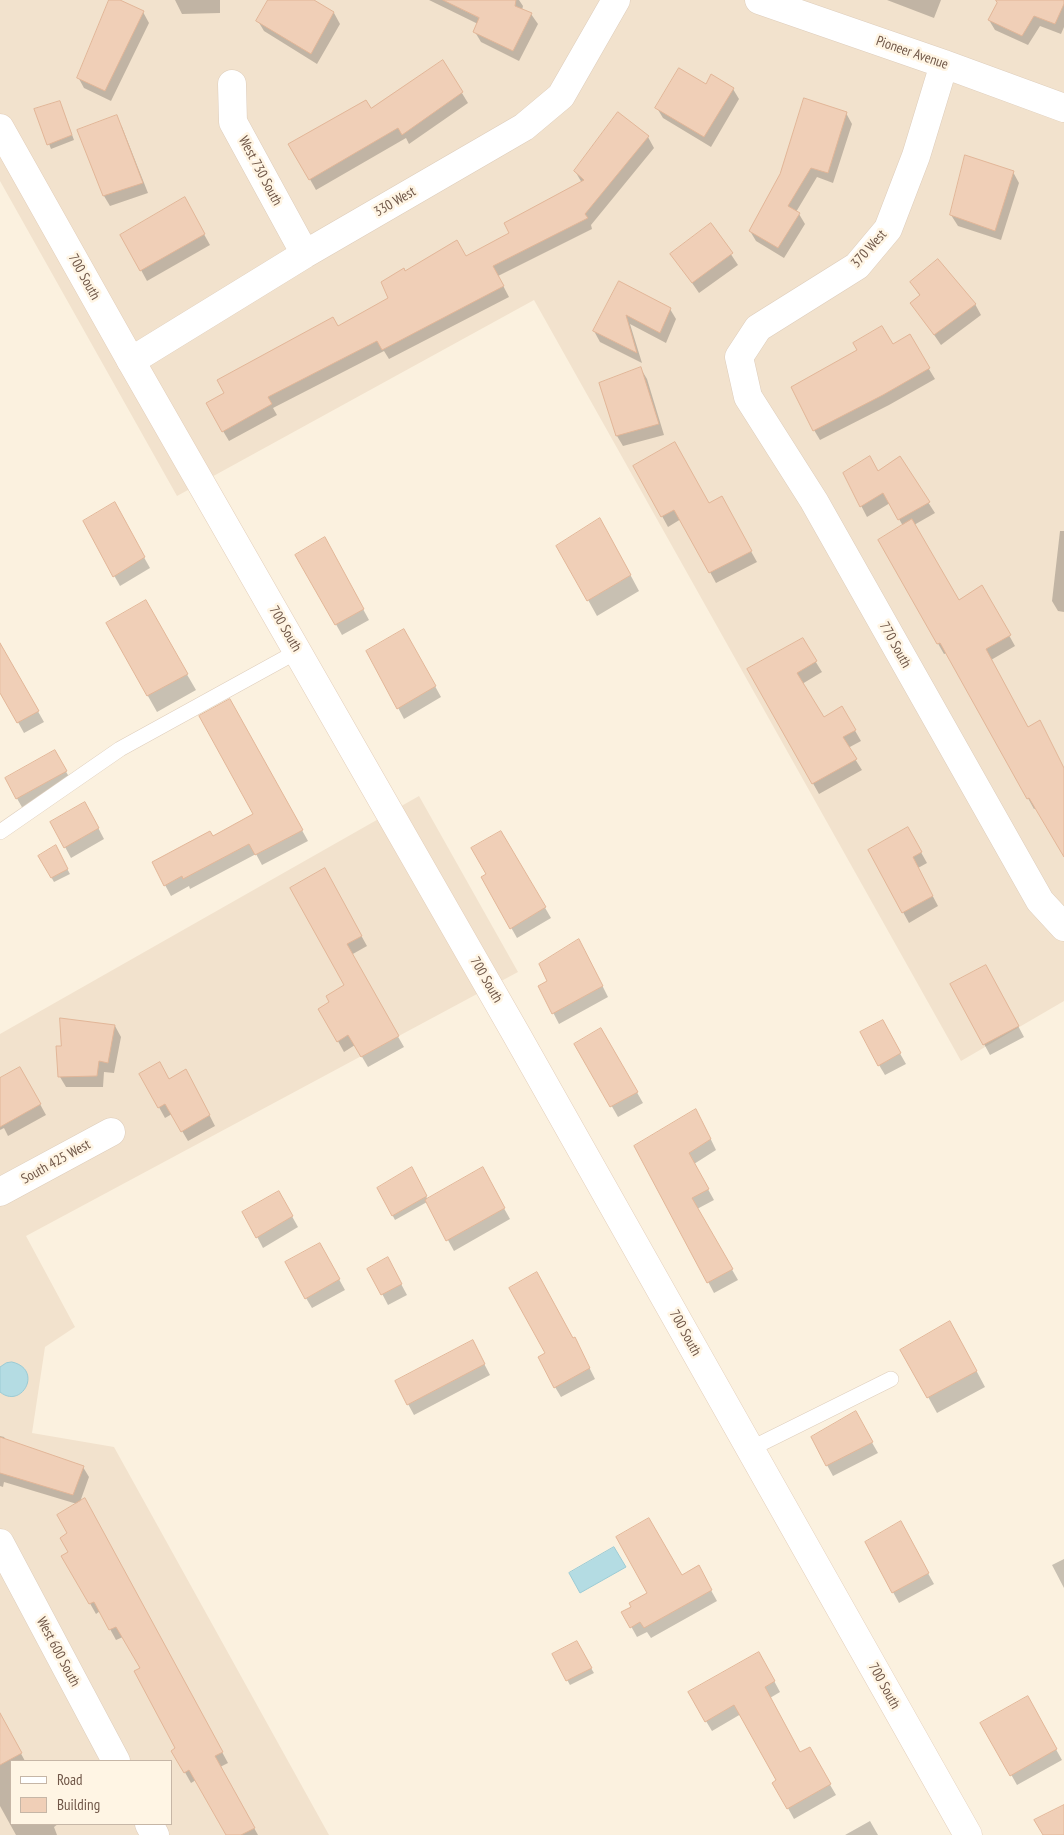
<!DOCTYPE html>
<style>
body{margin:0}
#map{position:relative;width:1064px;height:1835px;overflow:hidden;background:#fbf1df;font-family:"PT Sans Narrow",sans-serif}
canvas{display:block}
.legend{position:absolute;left:10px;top:1760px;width:162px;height:65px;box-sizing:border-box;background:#fff5e4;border:1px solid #c6b6a6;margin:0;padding:6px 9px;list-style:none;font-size:15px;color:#705748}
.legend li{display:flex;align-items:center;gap:10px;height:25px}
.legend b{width:25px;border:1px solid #c6b6a6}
</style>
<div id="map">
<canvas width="1064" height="1835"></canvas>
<ul class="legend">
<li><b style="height:6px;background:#fff"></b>Road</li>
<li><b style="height:14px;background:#f0cfb7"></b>Building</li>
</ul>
</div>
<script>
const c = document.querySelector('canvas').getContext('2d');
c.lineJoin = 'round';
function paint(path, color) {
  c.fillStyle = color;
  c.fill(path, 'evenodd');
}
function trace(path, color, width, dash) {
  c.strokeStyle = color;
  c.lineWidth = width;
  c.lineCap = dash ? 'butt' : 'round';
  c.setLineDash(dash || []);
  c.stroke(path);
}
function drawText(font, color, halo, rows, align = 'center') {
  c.font = font + ' "PT Sans Narrow",sans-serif';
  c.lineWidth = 5;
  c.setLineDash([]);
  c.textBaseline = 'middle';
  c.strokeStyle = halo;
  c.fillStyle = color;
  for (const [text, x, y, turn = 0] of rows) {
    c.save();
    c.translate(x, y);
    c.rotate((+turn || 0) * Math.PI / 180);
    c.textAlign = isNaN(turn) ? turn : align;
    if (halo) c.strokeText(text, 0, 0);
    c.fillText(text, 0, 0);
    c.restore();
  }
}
paint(new Path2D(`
 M0,0H1064V1001L961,1061L534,300L177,496L0,181Z
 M419,796L518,972L26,1236L75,1327L45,1347L32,1433L114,1447L329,1835H0V1034ZM11,1761H171V1824H11Z`), '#f2e2cd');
const water = new Path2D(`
 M12,1362C44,1369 22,1410 0,1392V1367L6,1363Z
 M614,1547L626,1567L580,1593L569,1573Z`);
paint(water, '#b4dce3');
trace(water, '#9bcbd5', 1);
paint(new Path2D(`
 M111,0H117L143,12L149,23L111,101L84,88L78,77Z
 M175,0H220V13L182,14Z
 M270,0H312L334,13L340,24L317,64L264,31L258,21Z
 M429,0H519L523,6L522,10L531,14L538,24L519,61L481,42L475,32L478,24Z
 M887,0H941L934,18Z
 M999,0H1064V27L1061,34L1040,26L1028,45L995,30L989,20Z
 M443,62L468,103L409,144L406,138L316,190L290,144L370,110Z
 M706,85L733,89L739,99L711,147L663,118L657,108Z
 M62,107L74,140L51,149L36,110Z
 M846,113L852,124L833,183L817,177L796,212L799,214L805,224L784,258L756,241L750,231Z
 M116,117L122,127L148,193L110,206L104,196Z
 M648,137L654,148L591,225L592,229L498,276L509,297L389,359L384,351L273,408L277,415L229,441L223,431L337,328L390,298L405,272L466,258L511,234L582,183L575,171Z
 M1013,172L1019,183L1001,240L958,226L951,215Z
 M190,209L210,245L147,281L141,270Z
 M711,224L738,265L699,293L672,254Z
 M619,282L670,309L676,319L666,343L630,324L642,363L600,342L594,331Z
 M911,282L975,304L981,315L941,345L912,303L920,296Z
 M909,336L935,379L889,405L820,440L814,430L892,346Z
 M641,369L647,379L664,435L623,446L617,436L600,383Z
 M899,457L935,513L914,525L958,602L982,587L1015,646L991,660L1028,729L1064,769V847L1036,808L1034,809L947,653L944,654L879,541L903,526L890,503L867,517L844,473L878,472Z
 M635,467L709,505L721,498L757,562L716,583L681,519L668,527Z
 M114,504L150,568L120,586L84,522Z
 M1060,531H1064V612L1058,611L1052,601Z
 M609,535L639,591L597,616L558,546Z
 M325,539L369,620L342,635L297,555Z
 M145,602L196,690L157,712L107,624Z
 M404,630L441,697L404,719L368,651Z
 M802,640L822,672L802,684L823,719L842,708L861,741L848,748L862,770L819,794L749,670Z
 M7,657L44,722L24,733L0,690V661Z
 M230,701L308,841L262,865L256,854L190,889L189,886L171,896L153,863L213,838L254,815Z
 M54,751L72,782L23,809L6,779Z
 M91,814L104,839L71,858L52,823Z
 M908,829L927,863L918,868L938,906L909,923L903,912Z
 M501,832L551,918L517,938L483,878L488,875Z
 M55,847L70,874L54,882L39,856Z
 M324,869L367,946L351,955L404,1047L368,1067L355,1045L344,1052L320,1009L331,1003L346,986Z
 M585,951L608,997L559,1024L540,987L549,981Z
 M992,977L1024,1037L990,1055L952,985Z
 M882,1022L906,1064L885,1075L879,1065Z
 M115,1026L121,1037L114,1073L104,1072L103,1087H66L60,1077Z
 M601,1029L643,1103L618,1117L576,1044Z
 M20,1068L46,1115L8,1136L4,1128L0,1130V1080Z
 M141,1075L169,1080L192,1081L215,1126L188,1141L172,1114L165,1118Z
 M702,1121L716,1150L694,1164L714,1200L697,1209L738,1280L714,1293L636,1146Z
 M411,1169L428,1200L482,1169L510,1219L454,1251L427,1202L395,1220L378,1188Z
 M279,1193L298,1227L263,1248L244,1212Z
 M320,1245L345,1290L312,1308L306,1298Z
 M369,1269H393L407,1295L388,1305Z
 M959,1338L985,1387L937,1413L902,1350Z
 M573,1339L580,1349L595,1379L561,1397L555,1387Z
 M478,1352L490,1375L414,1415L396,1382Z
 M855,1413L878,1453L833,1476L812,1438Z
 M0,1436L4,1437L6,1440L83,1467L89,1477L80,1502L90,1510L228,1763L220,1767L258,1835H227L196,1780L191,1783L173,1751L177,1749L141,1669L123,1637L116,1640L100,1611L96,1614L63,1556L69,1552V1533L77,1504L4,1482L3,1487L0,1486Z
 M900,1523L934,1584L899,1603L866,1543Z
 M1064,1559V1588L1052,1565Z
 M698,1567L717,1601L651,1638L647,1632L637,1637L623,1612Z
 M576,1643L594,1673L570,1685L553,1655Z
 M765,1664L780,1692L770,1698L800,1754L809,1749L836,1795L794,1819L774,1783L778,1781L741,1714L712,1731L689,1693Z
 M1027,1698L1062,1760L1017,1785L982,1723Z
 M0,1715L25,1761H11V1824H58L54,1827L57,1835H16L0,1806Z
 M870,1821L878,1835H845Z`), '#0003');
const building = new Path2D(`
 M109,0H120L144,11L105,91L77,78Z
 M268,0H314L334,12L311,54L256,21Z
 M443,0H516L515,6L532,13L513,51L473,32L479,18Z
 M996,0H1064V4L1055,24L1034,16L1022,36L988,20L997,3Z
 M443,60L463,92L402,135L398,128L309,180L288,144L366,100L371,108Z
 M679,68L706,84L711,74L734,88L704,137L655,108Z
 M804,98L847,112L828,173L811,168L788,206L800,213L778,248L749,231L780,174Z
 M60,101L72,135L47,145L34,109Z
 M618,112L649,136L585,214L588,218L493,266L504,286L382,350L377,341L268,397L272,404L222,432L206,403L224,393L217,380L333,317L338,326L388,298L381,282L404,268L405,271L457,240L466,256L509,233L504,223L584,180L574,171Z
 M117,115L143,183L103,196L77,130Z
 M965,155L1014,171L995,231L950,215Z
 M185,197L205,234L140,271L120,235Z
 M711,223L733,253L692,283L670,254Z
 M938,259L976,304L934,335L910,303L920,295L910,282Z
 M619,281L671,308L660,333L626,315L637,353L593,331Z
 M882,326L893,344L910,334L930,368L883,395L813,431L791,387L857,350L853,343Z
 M641,367L659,424L616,436L599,383Z
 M675,442L709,503L722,496L752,551L709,573L674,510L661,517L633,466Z
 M870,456L878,471L900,456L930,502L898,520L883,493L860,507L843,473Z
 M115,502L145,557L113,577L83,521Z
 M600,518L631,575L587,601L556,546Z
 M912,519L959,600L982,585L1011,635L986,649L1028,727L1040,720L1064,768V857L1029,798L1027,799L940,643L937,644L878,540Z
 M325,537L364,609L335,625L295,555Z
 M146,600L188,674L147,696L106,623Z
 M404,629L436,686L397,709L366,651Z
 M803,638L817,661L797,673L824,717L842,706L856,730L843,737L857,759L812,784L747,669Z
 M0,643L39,711L17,723L0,693Z
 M230,699L303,830L255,855L249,844L183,879L182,876L164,886L152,862L210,831L213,836L253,814L199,716Z
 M55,750L67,771L16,799L5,778Z
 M85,802L99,828L64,848L50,822Z
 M908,827L922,852L913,857L933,896L902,913L868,850Z
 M501,831L546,907L510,929L481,877L486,874L471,848Z
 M56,845L68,869L51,878L38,856Z
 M325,868L362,936L347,944L399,1036L361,1057L348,1035L337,1042L318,1009L329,1002L326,996L344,985L290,888Z
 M579,939L603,986L552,1014L538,986L547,981L539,964Z
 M986,965L1019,1026L983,1045L950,984Z
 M60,1018L115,1025L108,1063L99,1061L97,1076L58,1077L56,1046H61Z
 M883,1020L901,1053L878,1066L860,1032Z
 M601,1028L638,1092L610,1107L574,1044Z
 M160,1062L169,1079L186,1069L210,1115L181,1132L165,1104L158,1108L139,1074Z
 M20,1067L41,1104L0,1127V1078Z
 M696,1109L711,1139L689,1153L709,1189L692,1198L733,1269L707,1283L634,1146Z
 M412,1167L427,1196L392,1216L377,1188Z
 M483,1167L505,1208L446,1241L425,1200Z
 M279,1191L293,1216L256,1238L242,1212Z
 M320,1243L340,1279L305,1299L285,1262Z
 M388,1257L402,1284L381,1295L367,1269Z
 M537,1272L573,1338L575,1337L590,1368L554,1388L538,1357L545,1353L509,1288Z
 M950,1321L977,1371L927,1398L900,1350Z
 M473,1340L485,1364L407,1405L395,1381Z
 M856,1411L873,1442L826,1466L811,1437Z
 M0,1437L84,1466L73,1495L0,1473Z
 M85,1498L223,1752L215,1756L255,1828L241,1835H226L189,1770L184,1773L171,1751L175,1748L134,1671L140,1668L116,1627L109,1630L94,1602L89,1604L61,1556L68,1552L60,1538L67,1533L57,1515Z
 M649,1518L682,1575L699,1565L712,1590L644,1628L640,1622L630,1628L621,1612L631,1607L629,1603L647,1593L616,1537Z
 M901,1521L929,1573L892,1593L865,1542Z
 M577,1641L592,1668L566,1681L552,1654Z
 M759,1652L775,1681L765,1687L800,1752L810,1747L831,1784L787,1809L772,1783L776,1780L734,1705L705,1722L688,1692Z
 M1028,1696L1057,1749L1010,1776L980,1723Z
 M0,1713L22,1753L0,1765Z
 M1064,1805V1835H1043L1034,1820Z`);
paint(building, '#f0cfb7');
trace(building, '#e2b698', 1);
const lane = new Path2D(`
 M0,832L120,749L298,651
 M750,1449L891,1379`);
const street = new Path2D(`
 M759,0L944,64L1064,108
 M944,64L916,156L888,229L857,266L758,328L739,357L748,397L814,501L1040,901L1064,927
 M232,84L233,122L305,254
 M131,361L305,254L524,127L561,96L616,0
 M0,1192L111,1132
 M0,1543L116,1761
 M149,1824L155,1835`);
const secondary = new Path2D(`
 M0,128L131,361L515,1032L968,1835`);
trace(lane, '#decdbb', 16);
trace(street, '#decdbb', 29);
trace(secondary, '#e3ceb9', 29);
trace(lane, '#fff', 15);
trace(street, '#fff', 28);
trace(secondary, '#fff', 28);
drawText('14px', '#705748', '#fff5e4', [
 ["Pioneer Avenue",912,53,19],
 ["West 730 South",260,171,62],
 ["330 West",395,202,-30],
 ["370 West",869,249,-48],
 ["700 South",84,277,61],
 ["700 South",285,629,60],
 ["770 South",895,645,61],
 ["700 South",486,980,60],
 ["South 425 West",56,1162,-29],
 ["700 South",685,1333,61],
 ["West 600 South",58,1652,62],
 ["700 South",884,1686,61]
]);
</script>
